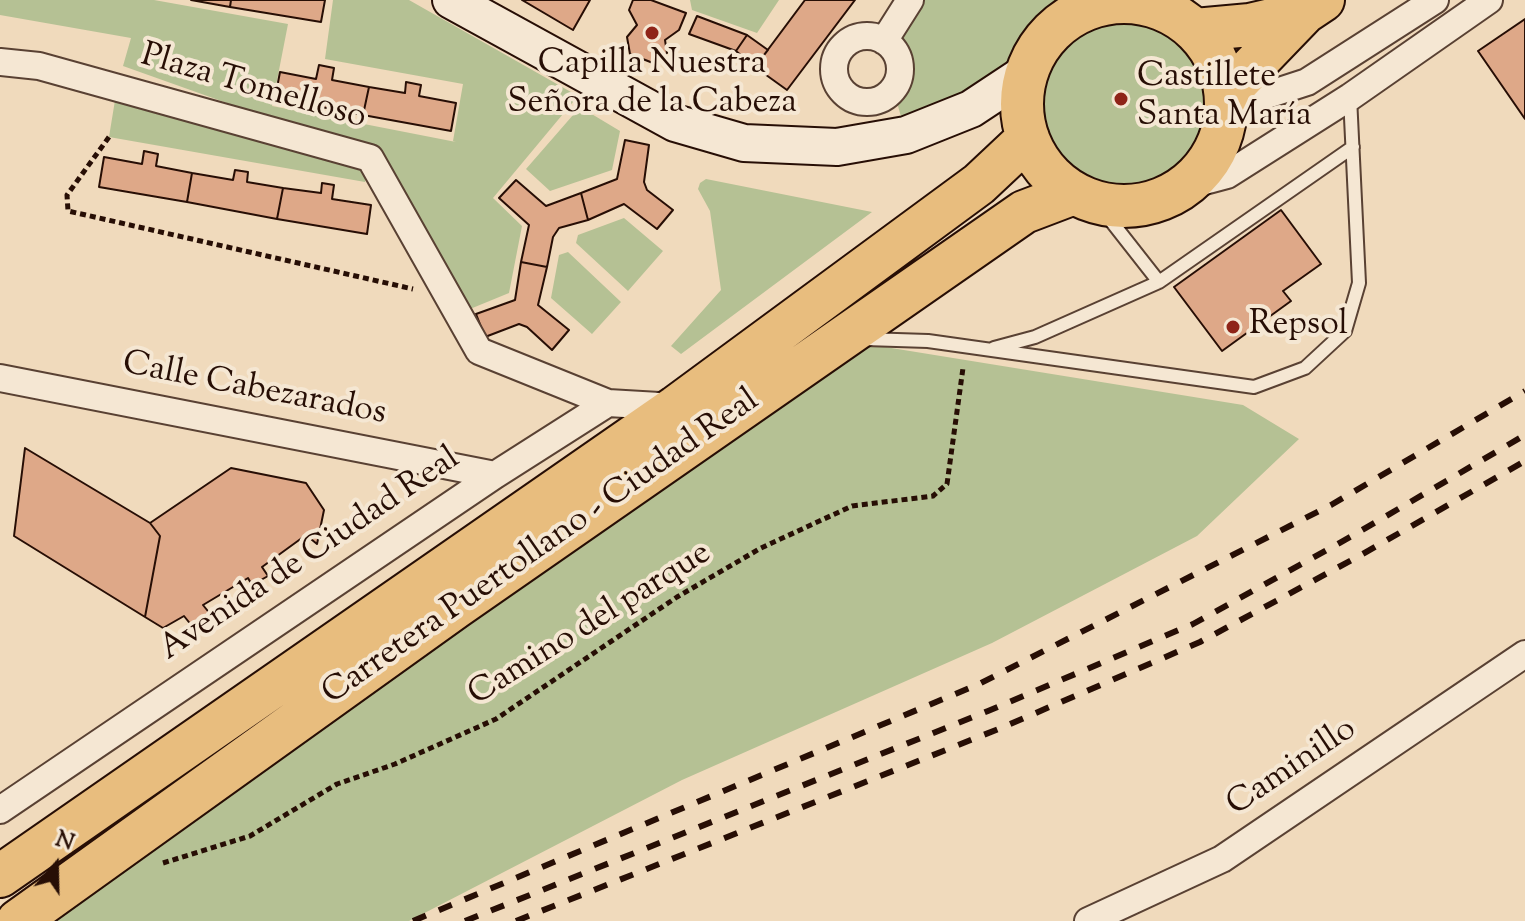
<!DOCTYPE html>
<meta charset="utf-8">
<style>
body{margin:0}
#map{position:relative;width:1525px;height:921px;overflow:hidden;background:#f0dabc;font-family:"Sorts Mill Goudy",serif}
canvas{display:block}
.north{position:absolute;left:16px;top:825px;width:80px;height:80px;-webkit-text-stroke:6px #f5e7d3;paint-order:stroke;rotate:20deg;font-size:22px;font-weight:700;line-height:32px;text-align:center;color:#270e05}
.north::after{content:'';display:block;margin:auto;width:28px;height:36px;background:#270e05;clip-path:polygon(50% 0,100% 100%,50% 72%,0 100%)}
</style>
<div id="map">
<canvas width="1525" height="921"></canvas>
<div class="north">N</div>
</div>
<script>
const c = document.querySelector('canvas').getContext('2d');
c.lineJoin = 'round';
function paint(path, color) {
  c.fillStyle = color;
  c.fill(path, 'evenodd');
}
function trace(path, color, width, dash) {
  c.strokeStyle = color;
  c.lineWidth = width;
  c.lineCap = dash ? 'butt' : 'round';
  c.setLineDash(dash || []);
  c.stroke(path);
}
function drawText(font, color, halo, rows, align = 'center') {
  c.font = font + ' "Sorts Mill Goudy",serif';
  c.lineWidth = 8;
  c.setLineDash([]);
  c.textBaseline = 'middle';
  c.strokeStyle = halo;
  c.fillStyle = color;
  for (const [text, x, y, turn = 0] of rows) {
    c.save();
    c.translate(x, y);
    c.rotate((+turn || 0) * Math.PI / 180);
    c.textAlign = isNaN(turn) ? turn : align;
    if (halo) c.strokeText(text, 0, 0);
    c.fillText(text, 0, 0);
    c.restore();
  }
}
paint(new Path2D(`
 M0,0H154L288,24L272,106L456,142L453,141L463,84L325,59L333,0H409L578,96L493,198L522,226L509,293L470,309L370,158L365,182L109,137L117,88L269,118L123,66L131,38L0,15Z
 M690,0H779L757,33L692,10Z
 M910,0H1095L1090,7L1069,18L1051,33L1037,51L1027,72L906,135C903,121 897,106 895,92C893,73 910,68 889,45Z
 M1038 102a86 86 0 1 1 172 0a86 86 0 1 1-172 0Z
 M580,107L620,131L612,170L550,191L526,169Z
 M706,179L872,212L681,354L671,346L721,290L710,211L698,189L700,183Z
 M624,218L663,251L628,291L576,243L578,235Z
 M568,252L621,302L592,334L551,298L559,255Z
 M842,340L1243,405L1299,439L1197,536L992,643L682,780L409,921H37Z`), '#b5c194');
const building = new Path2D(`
 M191,0H231L230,7Z
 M231,0H325L321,22L230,7Z
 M522,0H590L573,30Z
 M633,0H651L686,13L679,30L665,40L667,53L653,63L630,54L627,37L637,25L629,10Z
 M805,0H855L787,90L755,67Z
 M697,16L747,35L736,51L689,34Z
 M1525,19V119L1478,51Z
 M747,35L768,50L755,67L736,51Z
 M319,65L334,68L332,80L369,87L363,115L275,98L280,72L316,79Z
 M406,82L421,85L419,96L456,103L451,131L363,115L369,87L405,93Z
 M625,140L649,145L644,182L647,190L673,210L657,229L624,204L588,220L581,193L617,179Z
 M144,151L158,154L156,166L192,173L187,202L99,187L104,157L142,164Z
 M235,170L248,172L247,182L283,188L277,219L187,202L192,173L233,180Z
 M516,180L546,206L581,193L588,220L559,228L553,237L547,267L521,262L529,225L499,198Z
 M322,183L334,185L332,199L371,205L367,234L277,219L283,188L321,193Z
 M1281,210L1321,264L1283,291L1291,301L1222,351L1174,287Z
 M521,262L547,267L538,305L569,330L552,350L527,327L519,324L485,337L476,314L515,300Z
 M25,448L150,523L160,536L145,617L14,536Z
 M231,468L306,483L324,510L317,544L306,535L262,567L268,576L252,585L248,578L203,605L211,615L192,626L184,616L163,628L145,617L160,536L150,523Z`);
paint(building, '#dea888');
trace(building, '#270e05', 2);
const service = new Path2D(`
 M1097,203L1159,282
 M865,339L928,341L1254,387L1305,368L1345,331L1359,283L1350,97
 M994,348L1035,337L1159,282L1353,147`);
const minor = new Path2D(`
 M834 69a33 33 0 1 1 66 0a33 33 0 1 1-66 0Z
 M884,41L910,0
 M0,62L39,66L370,158L479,351L608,403
 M1227,100L1261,97L1307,82L1435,0
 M1186,186L1227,175L1350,97L1489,0
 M0,378L495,475
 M0,810L495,475L608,403L676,407
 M1088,921L1222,859L1525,654`);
const secondary = new Path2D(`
 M451,0L675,123L744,143L837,147L906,135L971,109L1027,72`);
const primary = new Path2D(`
 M1159,0L1161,9
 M1090,7L1095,0`);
const trunk = new Path2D(`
 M1022 104a102 102 0 1 1 204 0a102 102 0 1 1-204 0Z
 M1195,30L1250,25L1305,12
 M1226,94L1305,12L1323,0
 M0,876L676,407L979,184L1028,138
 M18,921L456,607L1024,212L1074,193`);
trace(service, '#594133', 16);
trace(minor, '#594133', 30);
trace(secondary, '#270e05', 40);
trace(primary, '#270e05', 44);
trace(trunk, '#270e05', 46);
trace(new Path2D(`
 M109,137L67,195L68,211L413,289
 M163,863L250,836L337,784L395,764L496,719L677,597L761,548L852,506L933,496L947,484L963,368`), '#270e05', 5, [6, 4]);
trace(service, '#f5e7d3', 12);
trace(minor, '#f5e7d3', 26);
trace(secondary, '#f5e7d3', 36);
trace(primary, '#e8bd7e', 40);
trace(trunk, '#e8bd7e', 42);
trace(new Path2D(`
 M413,921L979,684L1331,505L1525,391
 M465,921L988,711L1193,624L1352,536L1525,435
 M516,921L1001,728L1200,642L1361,555L1525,461`), '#270e05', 6, [14, 14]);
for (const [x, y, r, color] of [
 [652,33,8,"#8f2418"],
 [1121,99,8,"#8f2418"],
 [1233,327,8,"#8f2418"]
]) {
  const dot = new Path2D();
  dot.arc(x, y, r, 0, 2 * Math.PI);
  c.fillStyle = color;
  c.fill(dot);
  trace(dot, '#f5e7d3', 3);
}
drawText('34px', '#270e05', '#f5e7d3', [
 ["Capilla Nuestra",652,66,"center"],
 ["Señora de la Cabeza",652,105,"center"],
 ["Castillete",1137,79],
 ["Santa María",1137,118],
 ["Repsol",1249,327]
], 'left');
drawText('34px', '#270e05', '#f5e7d3', [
 ["Plaza Tomelloso",253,89,16],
 ["Calle Cabezarados",254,391,11],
 ["Carretera Puertollano - Ciudad Real",542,549,-35],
 ["Avenida de Ciudad Real",311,556,-34],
 ["Camino del parque",591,626,-32],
 ["Caminillo",1293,769,-34]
]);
</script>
